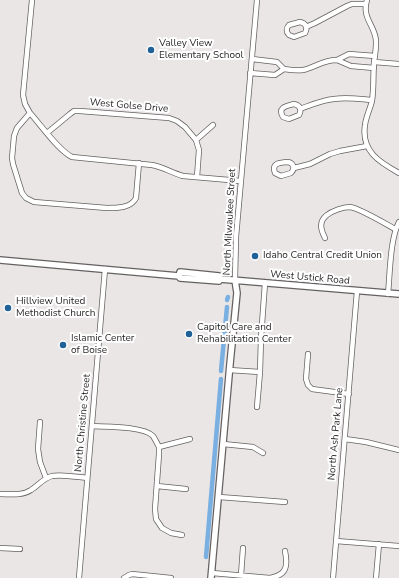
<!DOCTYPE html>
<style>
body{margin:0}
canvas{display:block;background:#eae6e6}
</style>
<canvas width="399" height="578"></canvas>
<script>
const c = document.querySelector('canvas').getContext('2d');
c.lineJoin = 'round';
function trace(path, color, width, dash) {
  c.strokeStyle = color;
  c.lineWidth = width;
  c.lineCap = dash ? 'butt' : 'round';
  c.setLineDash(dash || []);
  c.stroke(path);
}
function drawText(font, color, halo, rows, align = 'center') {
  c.font = font + ' "Nunito Sans",sans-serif';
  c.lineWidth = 4;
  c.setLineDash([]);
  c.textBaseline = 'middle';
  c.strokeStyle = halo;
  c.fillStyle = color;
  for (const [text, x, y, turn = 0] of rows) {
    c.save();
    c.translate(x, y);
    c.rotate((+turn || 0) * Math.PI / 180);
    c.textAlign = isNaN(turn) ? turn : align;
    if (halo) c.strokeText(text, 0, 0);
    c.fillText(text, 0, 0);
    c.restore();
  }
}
trace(new Path2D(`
 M227,300L228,297
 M221,371L227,307
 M206,557L221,379`), '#7aafe1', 4.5);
const minor = new Path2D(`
 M32,0L23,95L25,104L30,113L17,128L14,136L12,158L13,164L22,193L26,198L34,202L107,208C118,208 131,208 136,198L139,163
 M367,0C361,19 377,27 376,43C376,50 375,56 374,62C373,75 374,88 372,101C370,109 366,117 365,125C361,151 379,162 399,173
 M300,22C306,23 308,28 305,33L294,37L289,35C286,32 286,28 289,25Z
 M306,27L315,23L347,6L352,4H365
 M374,62L399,64
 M374,68L351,66L337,60L349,54L375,56
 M284,69C290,70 297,71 303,70C316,67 323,60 337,60
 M250,73L275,75L284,69L277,62L252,59
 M294,104C300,105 302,110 299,115L289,119L283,117C277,107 287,106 294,104Z
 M300,109C311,105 322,100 334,99C347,97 359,99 372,100
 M30,113C41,125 58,150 72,157L152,165C163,167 172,173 183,176L241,181
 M47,133L70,114L74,111H80L169,118L177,121L185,127L196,140L199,150L197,177
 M196,140L213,125
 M288,162C294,163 295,169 291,173L281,176L275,173C271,162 281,163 288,162Z
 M294,168L310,164L330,154L340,151L367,146
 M325,238C321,230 318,222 327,215C332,211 343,207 350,207C359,208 386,224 395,229
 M235,280L236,237L257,0
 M388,294C390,273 390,239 399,222
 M308,354L306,379L308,385L312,389L349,394
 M229,370L260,372
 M257,407L260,372L261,338L265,283
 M40,422L38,449L40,462L46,478
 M92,426C106,427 143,426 153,436C155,439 157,443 159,447L190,439
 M345,439L366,442L399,450
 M223,444L253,447L263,453
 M159,447V454L155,509L156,519L162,528L171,533L182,535
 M157,486L186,489
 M0,494C10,494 22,496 31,490C39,485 42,479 52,476C62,474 77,477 87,478
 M219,497L285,502
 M336,541L399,546
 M0,548L20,549
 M212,573L270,578C287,575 288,566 285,551
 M241,575L243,548
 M79,578L105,269
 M124,578L129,575L132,574L171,578
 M333,578L357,291
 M376,578L379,544`);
const major = new Path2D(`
 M0,260L179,276L180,278L219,281L220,279L399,294
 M179,276L180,272L219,276L220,279
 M211,578L230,364L237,293L235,280`);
trace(minor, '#656161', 6);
trace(major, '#656161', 8);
trace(minor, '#fff', 4.5);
trace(major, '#fff', 5.5);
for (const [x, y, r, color] of [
 [151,50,4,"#206197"],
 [255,256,4,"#206197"],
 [8,308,4,"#206197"],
 [189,334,4,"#206197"],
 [63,345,4,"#206197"]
]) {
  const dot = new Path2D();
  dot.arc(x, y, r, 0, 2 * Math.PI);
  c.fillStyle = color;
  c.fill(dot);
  trace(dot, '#fff', 1.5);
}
drawText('10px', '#2c2a2a', '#fff', [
 ["Valley View",159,44],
 ["Elementary School",159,56],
 ["Idaho Central Credit Union",263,256],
 ["Hillview United",16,302],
 ["Methodist Church",16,314],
 ["Capitol Care and",197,328],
 ["Rehabilitation Center",197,340],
 ["Islamic Center",71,339],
 ["of Boise",71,351]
], 'left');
drawText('10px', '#2c2a2a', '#fff', [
 ["West Golse Drive",129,106,5],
 ["North Milwaukee Street",230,222,-87],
 ["West Ustick Road",310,278,5],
 ["North Christine Street",83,423,-85],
 ["North Ash Park Lane",336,434,-85]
]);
</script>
